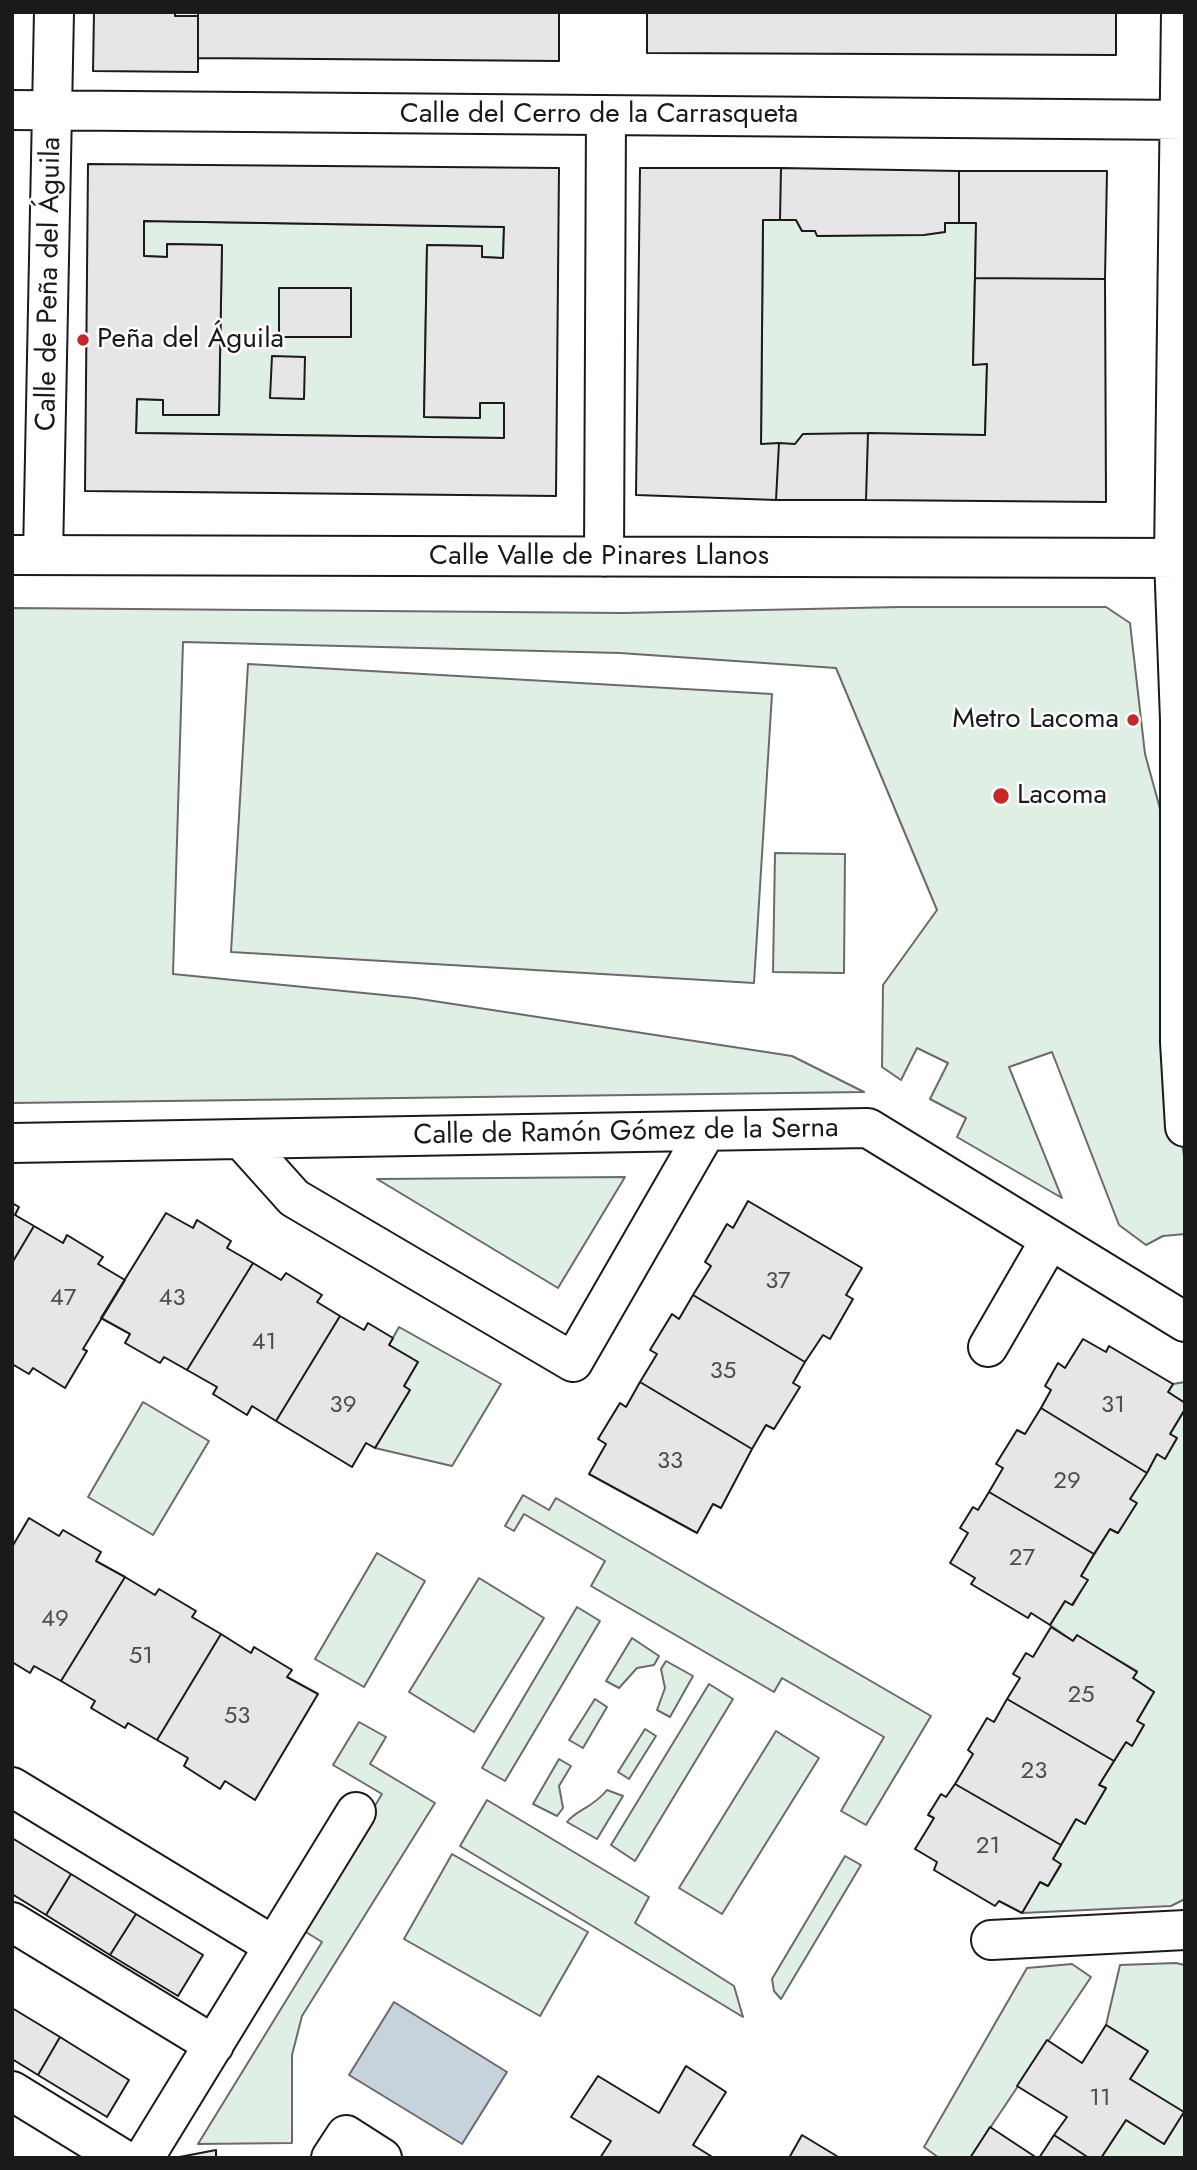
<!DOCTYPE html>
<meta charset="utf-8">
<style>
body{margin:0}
#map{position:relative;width:1197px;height:2170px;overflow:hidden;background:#fff;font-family:Jost,sans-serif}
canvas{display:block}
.frame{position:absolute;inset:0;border:14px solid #1a1a1a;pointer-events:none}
</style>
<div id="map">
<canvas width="1197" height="2170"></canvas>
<div class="frame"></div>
</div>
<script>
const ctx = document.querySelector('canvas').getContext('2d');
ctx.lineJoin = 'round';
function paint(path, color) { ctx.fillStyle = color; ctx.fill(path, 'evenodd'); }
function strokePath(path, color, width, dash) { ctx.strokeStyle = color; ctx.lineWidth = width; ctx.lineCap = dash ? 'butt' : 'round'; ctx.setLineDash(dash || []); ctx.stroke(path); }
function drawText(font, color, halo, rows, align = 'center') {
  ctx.font = font + ' Jost,sans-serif'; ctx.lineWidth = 5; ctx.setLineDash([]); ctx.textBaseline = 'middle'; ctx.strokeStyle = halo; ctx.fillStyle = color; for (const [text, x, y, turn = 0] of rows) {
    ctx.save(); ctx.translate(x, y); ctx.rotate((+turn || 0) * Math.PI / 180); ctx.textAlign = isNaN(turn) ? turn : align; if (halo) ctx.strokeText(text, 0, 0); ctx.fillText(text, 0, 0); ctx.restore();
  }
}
const green = new Path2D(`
 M 763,220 L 796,220 L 802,231 L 815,231 L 818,236 L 945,232 L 945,223 L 976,223 L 973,364 L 987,364 L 985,435 L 803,434 L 795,444 L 761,444 Z
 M 144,221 L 504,227 L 503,258 L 482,257 L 482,246 L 427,245 L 424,417 L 479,418 L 480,403 L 504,403 L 504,438 L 136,433 L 137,399 L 163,400 L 164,415 L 219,415 L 222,245 L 167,244 L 167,257 L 144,256 Z
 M 899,607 L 1106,607 L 1130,623 L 1145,754 L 1170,845 L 1179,1121 L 1185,1163 L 1185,1234 L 1163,1236 L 1146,1245 L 1119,1225 L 1052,1052 L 1009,1067 L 1062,1198 L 957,1137 L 966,1118 L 930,1099 L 948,1063 L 917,1048 L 901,1080 L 882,1067 L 883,985 L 937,910 L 836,668 L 620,653 L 183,642 L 173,974 L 414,998 L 792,1056 L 864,1092 L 12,1103 L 12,608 L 624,613 Z
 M 248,664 L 772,694 L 754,983 L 231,952 Z
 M 775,853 L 845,854 L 844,973 L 773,972 Z
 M 625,1177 L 558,1288 L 377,1179 Z
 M 399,1327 L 501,1384 L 452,1466 L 375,1448 L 409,1391 L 404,1386 L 418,1362 L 389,1345 Z
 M 1185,1382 L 1185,1403 L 1168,1392 L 1173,1384 Z
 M 143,1402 L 209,1441 L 153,1535 L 88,1497 Z
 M 1185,1409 L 1185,1899 L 1171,1906 L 1022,1913 L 1040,1882 L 1048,1886 L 1061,1865 L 1053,1859 L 1076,1819 L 1085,1824 L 1106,1788 L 1099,1785 L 1126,1742 L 1132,1745 L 1144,1725 L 1137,1721 L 1154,1692 L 1133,1678 L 1137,1671 L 1077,1636 L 1073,1641 L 1050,1625 L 1065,1601 L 1073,1605 L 1087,1580 L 1081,1576 L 1110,1529 L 1118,1533 L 1136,1503 L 1130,1499 L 1157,1454 L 1165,1458 L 1177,1438 L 1170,1434 Z
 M 523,1495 L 549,1510 L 556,1498 L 931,1716 L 866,1825 L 841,1811 L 884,1737 L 782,1678 L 774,1692 L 591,1586 L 605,1561 L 524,1514 L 514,1531 L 505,1526 Z
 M 377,1553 L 425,1581 L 364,1687 L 315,1659 Z
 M 479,1578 L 544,1618 L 474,1732 L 409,1692 Z
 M 577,1607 L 600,1621 L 505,1781 L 482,1768 Z
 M 632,1638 L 659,1656 L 654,1665 L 637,1668 L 619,1688 L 606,1681 Z
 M 666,1661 L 693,1676 L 670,1717 L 657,1710 L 665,1688 L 661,1669 Z
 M 709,1684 L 733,1699 L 635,1861 L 611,1845 Z
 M 595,1699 L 607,1707 L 583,1748 L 569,1740 Z
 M 359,1722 L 386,1737 L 370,1764 L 435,1803 L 302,2016 L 292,2055 L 292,2143 L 198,2144 L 322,1942 L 301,1929 L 382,1794 L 333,1765 Z
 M 645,1729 L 656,1736 L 629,1779 L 618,1772 Z
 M 776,1731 L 819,1758 L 722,1914 L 679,1888 Z
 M 559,1759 L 571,1766 L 559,1786 L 563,1808 L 557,1816 L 533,1804 Z
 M 607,1790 L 623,1796 L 597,1839 L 567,1822 C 577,1809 593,1808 607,1790 Z
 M 487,1800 L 649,1897 L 635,1923 L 734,1986 L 743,2017 L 460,1846 Z
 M 452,1854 L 588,1932 L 540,2016 L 404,1939 Z
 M 845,1856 L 861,1865 L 781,1999 L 774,1991 L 772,1979 Z
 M 1176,1963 L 1185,1965 L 1185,2158 L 1101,2158 L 1126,2120 L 1164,2144 L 1183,2113 L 1130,2079 L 1148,2051 L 1106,2025 L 1120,1965 Z
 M 1072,1964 L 1091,1977 L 970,2158 L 939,2158 L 924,2147 L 1027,1968 Z`);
paint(green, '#e0efe3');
strokePath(green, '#6a6a6a', 2);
const water = new Path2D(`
 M 394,2002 L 507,2072 L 462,2144 L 349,2075 Z`);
paint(water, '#c6d2dc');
strokePath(water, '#6a6a6a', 2);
const building = new Path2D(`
 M 94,12 L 175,12 L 175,16 L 198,16 L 198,72 L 93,71 Z
 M 198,12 L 559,12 L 559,61 L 198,58 Z
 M 647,12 L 1116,12 L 1116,55 L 647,53 Z
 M 88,164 L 559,168 L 556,496 L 85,491 ZM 144,221 L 504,227 L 503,258 L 482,257 L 482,246 L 427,245 L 424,417 L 480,418 L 480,403 L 504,403 L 504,438 L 136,433 L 137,399 L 163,400 L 163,415 L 219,415 L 222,245 L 167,244 L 167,257 L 144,256 Z
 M 640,168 L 781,168 L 780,220 L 763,220 L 761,444 L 779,443 L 776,500 L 636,495 Z
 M 781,168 L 959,171 L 959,223 L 945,223 L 945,232 L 924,235 L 817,236 L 815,231 L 802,231 L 796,220 L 780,220 Z
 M 959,171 L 1107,171 L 1105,279 L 975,278 L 976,223 L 959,223 Z
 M 975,278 L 1105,279 L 1106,502 L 866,500 L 868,433 L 985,435 L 987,364 L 973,365 Z
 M 279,288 L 351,288 L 351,337 L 279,337 Z
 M 272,356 L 305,357 L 304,399 L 270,398 Z
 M 868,433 L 866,500 L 776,500 L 779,443 L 795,444 L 803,434 Z
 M 748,1201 L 862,1268 L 846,1295 L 853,1299 L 830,1339 L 823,1335 L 805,1362 L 693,1295 L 711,1266 L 705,1262 L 727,1224 L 733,1228 Z
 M 12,1203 L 19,1207 L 15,1215 L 34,1226 L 12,1263 Z
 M 166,1213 L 193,1228 L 197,1220 L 231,1241 L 227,1248 L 253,1263 L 187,1370 L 164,1357 L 160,1363 L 125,1343 L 130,1334 L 101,1318 Z
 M 34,1226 L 63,1243 L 67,1235 L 103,1257 L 98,1264 L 125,1280 L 83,1349 L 87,1351 L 65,1388 L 33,1368 L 29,1374 L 12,1364 L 12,1263 Z
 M 253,1263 L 281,1280 L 286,1273 L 322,1295 L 317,1302 L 340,1316 L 276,1421 L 252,1406 L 247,1415 L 213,1394 L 217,1387 L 187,1370 Z
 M 693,1295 L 805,1362 L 793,1383 L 800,1387 L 774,1429 L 766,1425 L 752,1449 L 640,1382 L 657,1354 L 650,1350 L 672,1314 L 679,1319 Z
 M 340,1316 L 364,1330 L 368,1323 L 393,1338 L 389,1345 L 418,1362 L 404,1386 L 410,1390 L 375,1448 L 366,1443 L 352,1467 L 276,1421 Z
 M 1083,1339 L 1106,1352 L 1109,1346 L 1173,1384 L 1168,1392 L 1185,1403 L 1185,1409 L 1170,1434 L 1177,1438 L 1165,1459 L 1157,1454 L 1147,1473 L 1041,1408 L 1051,1390 L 1045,1386 L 1058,1363 L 1065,1368 Z
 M 640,1382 L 752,1449 L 721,1508 L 713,1504 L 697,1533 L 589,1474 L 606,1444 L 598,1439 L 620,1403 L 626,1407 Z
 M 1041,1408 L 1147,1473 L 1130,1499 L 1137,1503 L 1118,1533 L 1110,1529 L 1094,1554 L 989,1492 L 1003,1468 L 996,1464 L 1017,1430 L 1025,1434 Z
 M 989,1492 L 1094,1554 L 1081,1576 L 1088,1580 L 1072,1605 L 1065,1601 L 1050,1625 L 1031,1613 L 1028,1618 L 971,1584 L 975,1578 L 950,1563 L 968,1533 L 960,1528 L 973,1507 L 978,1510 Z
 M 29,1518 L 59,1536 L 63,1530 L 101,1552 L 96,1561 L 125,1577 L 61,1681 L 34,1666 L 30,1673 L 12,1662 L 12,1547 Z
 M 125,1577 L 155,1595 L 159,1589 L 196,1611 L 192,1617 L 221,1634 L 157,1740 L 128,1723 L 125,1728 L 91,1708 L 95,1701 L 61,1681 Z
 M 1051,1627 L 1073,1641 L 1077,1635 L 1137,1672 L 1133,1678 L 1154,1692 L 1137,1721 L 1144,1725 L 1132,1746 L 1126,1742 L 1114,1761 L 1007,1699 L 1020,1678 L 1013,1674 L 1026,1653 L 1033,1657 Z
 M 221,1634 L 251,1653 L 254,1647 L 292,1670 L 287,1677 L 318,1694 L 255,1800 L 225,1781 L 220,1789 L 184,1766 L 188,1758 L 157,1740 Z
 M 1007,1699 L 1114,1761 L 1099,1785 L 1106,1788 L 1085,1824 L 1076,1819 L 1061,1845 L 955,1784 L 973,1754 L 968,1750 L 987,1718 L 994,1722 Z
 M 955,1784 L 1061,1845 L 1053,1859 L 1061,1864 L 1048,1886 L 1040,1882 L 1022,1913 L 999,1901 L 995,1906 L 934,1870 L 937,1862 L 915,1849 L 934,1818 L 928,1815 L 941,1794 L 946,1797 Z
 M 12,1838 L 71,1874 L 46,1915 L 12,1894 Z
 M 71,1874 L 136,1914 L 110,1955 L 46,1915 Z
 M 136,1914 L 203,1955 L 178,1996 L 110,1955 Z
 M 12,2008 L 60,2037 L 38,2075 L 12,2059 Z
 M 1106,2025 L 1148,2051 L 1130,2079 L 1184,2112 L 1164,2144 L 1126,2120 L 1101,2158 L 1089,2158 L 1054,2135 L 1067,2117 L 1017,2086 L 1047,2040 L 1082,2063 Z
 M 60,2037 L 129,2080 L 107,2117 L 38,2075 Z
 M 686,2066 L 726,2092 L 693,2145 L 714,2158 L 600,2158 L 611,2141 L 571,2117 L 598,2076 L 659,2113 Z
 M 990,2127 L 1037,2158 L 970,2158 Z
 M 802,2135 L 840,2158 L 789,2158 Z
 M 1054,2135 L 1089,2158 L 1039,2158 Z
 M 216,2150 L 216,2158 L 174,2158 Z`);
paint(building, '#e6e6e6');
strokePath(building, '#1a1a1a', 2);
const minor = new Path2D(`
 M 1181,12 L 1174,558 L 1180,720 L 1180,1042 L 1185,1127
 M 12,110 L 1185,120
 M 12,555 L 1185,558
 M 43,555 L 54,12
 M 604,557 L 606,115
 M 242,1140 L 294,1198 L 573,1362 L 706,1131
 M 12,1143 L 868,1128 L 1185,1322
 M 988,1347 L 1050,1240
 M 12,1787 L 274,1946
 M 12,1922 L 214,2045
 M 991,1940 L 1185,1930
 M 12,2091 L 121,2158
 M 144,2158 L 356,1812
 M 331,2158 L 346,2135 L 382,2158`);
strokePath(minor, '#1a1a1a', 42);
strokePath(minor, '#fff', 38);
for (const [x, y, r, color] of [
 [83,340,7,"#c62828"],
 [1133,720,7,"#c62828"],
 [1001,796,9,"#c62828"]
]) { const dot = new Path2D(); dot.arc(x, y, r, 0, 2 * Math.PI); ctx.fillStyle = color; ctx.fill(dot); strokePath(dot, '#fff', 2.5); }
drawText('24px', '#4d4d4d', null, [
 ["37",778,1282],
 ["47",63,1299],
 ["43",172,1299],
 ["41",264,1343],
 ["35",723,1372],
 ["39",343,1406],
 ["31",1113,1406],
 ["33",670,1462],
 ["29",1067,1482],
 ["27",1022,1559],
 ["49",55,1620],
 ["51",141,1657],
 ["25",1081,1696],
 ["53",237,1717],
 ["23",1034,1772],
 ["21",988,1847],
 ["11",1100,2099]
]);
drawText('28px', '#1a1a1a', '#fff', [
 ["Calle del Cerro de la Carrasqueta",599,115],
 ["Calle de Peña del Águila",50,284,-89],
 ["Calle Valle de Pinares Llanos",599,557],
 ["Calle de Ramón Gómez de la Serna",626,1133,-1]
]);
drawText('28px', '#1a1a1a', '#fff', [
 ["Peña del Águila",97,340],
 ["Metro Lacoma",1119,720,"right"],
 ["Lacoma",1017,796]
], 'left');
</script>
